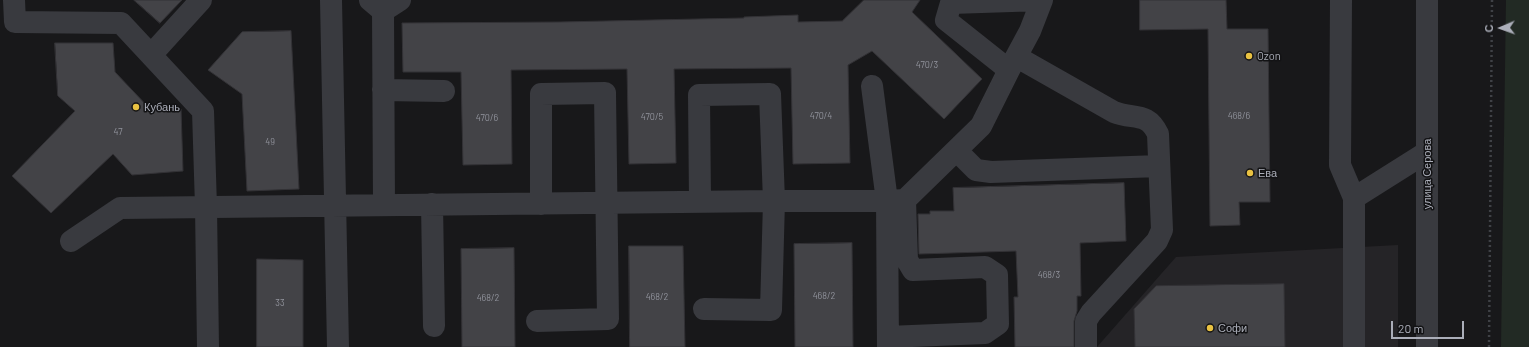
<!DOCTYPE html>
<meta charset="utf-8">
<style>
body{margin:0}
#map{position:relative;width:1529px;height:347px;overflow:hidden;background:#18181a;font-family:Barlow,sans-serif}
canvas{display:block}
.north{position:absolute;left:1481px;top:8px;width:40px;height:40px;-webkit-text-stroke:3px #131315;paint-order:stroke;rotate:268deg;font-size:11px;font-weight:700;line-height:16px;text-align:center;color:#abaeb9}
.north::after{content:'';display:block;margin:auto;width:14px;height:18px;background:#abaeb9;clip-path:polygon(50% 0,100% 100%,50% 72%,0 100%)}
.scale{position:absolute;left:1391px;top:321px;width:73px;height:18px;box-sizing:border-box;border:2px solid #abaeb9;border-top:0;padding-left:5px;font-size:12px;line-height:14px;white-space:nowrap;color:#abaeb9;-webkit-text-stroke:3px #131315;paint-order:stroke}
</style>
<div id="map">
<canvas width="1529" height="347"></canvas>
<div class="north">С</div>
<div class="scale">20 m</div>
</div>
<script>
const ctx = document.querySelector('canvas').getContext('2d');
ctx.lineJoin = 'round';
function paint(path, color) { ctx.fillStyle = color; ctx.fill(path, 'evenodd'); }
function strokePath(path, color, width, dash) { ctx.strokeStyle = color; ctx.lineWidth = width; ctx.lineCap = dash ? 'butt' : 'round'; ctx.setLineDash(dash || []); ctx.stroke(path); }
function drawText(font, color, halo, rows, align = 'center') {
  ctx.font = font + ' Barlow,sans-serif'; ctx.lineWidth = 3; ctx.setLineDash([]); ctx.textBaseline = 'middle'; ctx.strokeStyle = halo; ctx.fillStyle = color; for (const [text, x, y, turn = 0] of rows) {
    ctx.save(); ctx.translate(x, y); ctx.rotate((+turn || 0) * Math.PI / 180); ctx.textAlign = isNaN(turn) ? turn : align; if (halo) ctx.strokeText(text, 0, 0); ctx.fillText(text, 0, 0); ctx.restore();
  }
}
paint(new Path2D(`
 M 1398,245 L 1398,347 L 1097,347 L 1176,257 Z`), '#252427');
paint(new Path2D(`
 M 1506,0 L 1529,0 L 1529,347 L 1501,347 Z`), '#222a24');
const building = new Path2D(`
 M 134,0 L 182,0 L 160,23 Z
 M 864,0 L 920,0 L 912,12 L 982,79 L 944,119 L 872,51 L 848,65 L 850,163 L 793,164 L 791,68 L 674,69 L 676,163 L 629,164 L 627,69 L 511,70 L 512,164 L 463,165 L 461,72 L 403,72 L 402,23 L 560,22 L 744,18 L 744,17 L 798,15 L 798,22 L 842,21 Z
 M 1140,0 L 1226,0 L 1227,29 L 1268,29 L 1270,202 L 1239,202 L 1240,225 L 1210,226 L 1208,29 L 1140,30 Z
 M 291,31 L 299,189 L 247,191 L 242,94 L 208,70 L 242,32 Z
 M 55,43 L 113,43 L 115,72 L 150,109 L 181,109 L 183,171 L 132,175 L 113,154 L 51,213 L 12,176 L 75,111 L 58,96 Z
 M 1124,183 L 1126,241 L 1080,243 L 1081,296 L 1077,296 L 1077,311 L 1074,321 L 1074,347 L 1015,347 L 1014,297 L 1018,297 L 1016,251 L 919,254 L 918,214 L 930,214 L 930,211 L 954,211 L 953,188 Z
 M 852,243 L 853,347 L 795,347 L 794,244 Z
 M 629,246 L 683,246 L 685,347 L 630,347 Z
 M 514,248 L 515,347 L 462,347 L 461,249 Z
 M 257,259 L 303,260 L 303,347 L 257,347 Z
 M 1284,284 L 1285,347 L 1135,347 L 1134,309 L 1156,286 Z`);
paint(building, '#434347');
strokePath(building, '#333236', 1);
strokePath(new Path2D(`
 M 1489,347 L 1492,0`), '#3f4146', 2.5, [2, 3]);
strokePath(new Path2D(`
 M 14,0 L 15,22 L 121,23 L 203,111 L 206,207 L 208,347
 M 331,0 L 338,347
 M 370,0 L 383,11 L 384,204
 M 1341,0 L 1340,165 L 1354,198
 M 383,11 L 400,0
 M 151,55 L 201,0
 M 1017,57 L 1114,112 C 1134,120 1147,111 1158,134 L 1162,230 L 1157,241 L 1091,313 L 1086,321 L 1086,347
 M 872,86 L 887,201 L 905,200 L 981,126 L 1009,70 L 1030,31 L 1042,0 L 951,3 L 946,20 L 1009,70
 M 383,90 L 444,91
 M 957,151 L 976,170 L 991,172 L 1159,166
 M 700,202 L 699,95 L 770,94 L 774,201 L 771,310 L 704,309
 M 432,204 L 434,326
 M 71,241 L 120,208 L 774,201 L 887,201 L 888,347
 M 537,321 L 608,319 L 605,93 L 541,94 L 541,204
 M 888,337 L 985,333 L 998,324 L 997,275 L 985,267 L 913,270 L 907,260 L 905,200
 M 1354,347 L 1354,198 L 1427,152
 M 1427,347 L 1427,0`), '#393a3f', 22);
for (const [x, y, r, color] of [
 [1249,56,4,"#e9c242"],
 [136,107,4,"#e9c242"],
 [1250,173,4,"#e9c242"],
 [1210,328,4,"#e9c242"]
]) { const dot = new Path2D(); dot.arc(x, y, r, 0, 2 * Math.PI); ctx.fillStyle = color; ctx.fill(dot); strokePath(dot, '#131315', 1.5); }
drawText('9px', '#91939c', null, [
 ["470/3",927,65],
 ["470/4",821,116],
 ["468/6",1239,116],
 ["470/5",652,117],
 ["470/6",487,118],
 ["47",118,132],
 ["49",270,142],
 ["468/3",1049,275],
 ["468/2",824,296],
 ["468/2",657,297],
 ["468/2",488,298],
 ["33",280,303]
]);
drawText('11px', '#abaeb9', '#131315', [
 ["Ozon",1257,56],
 ["Кубань",144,107],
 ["Ева",1258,173],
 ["Софи",1218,328]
], 'left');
drawText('11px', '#abaeb9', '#131315', [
 ["улица Серова",1427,174,-90]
]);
</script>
